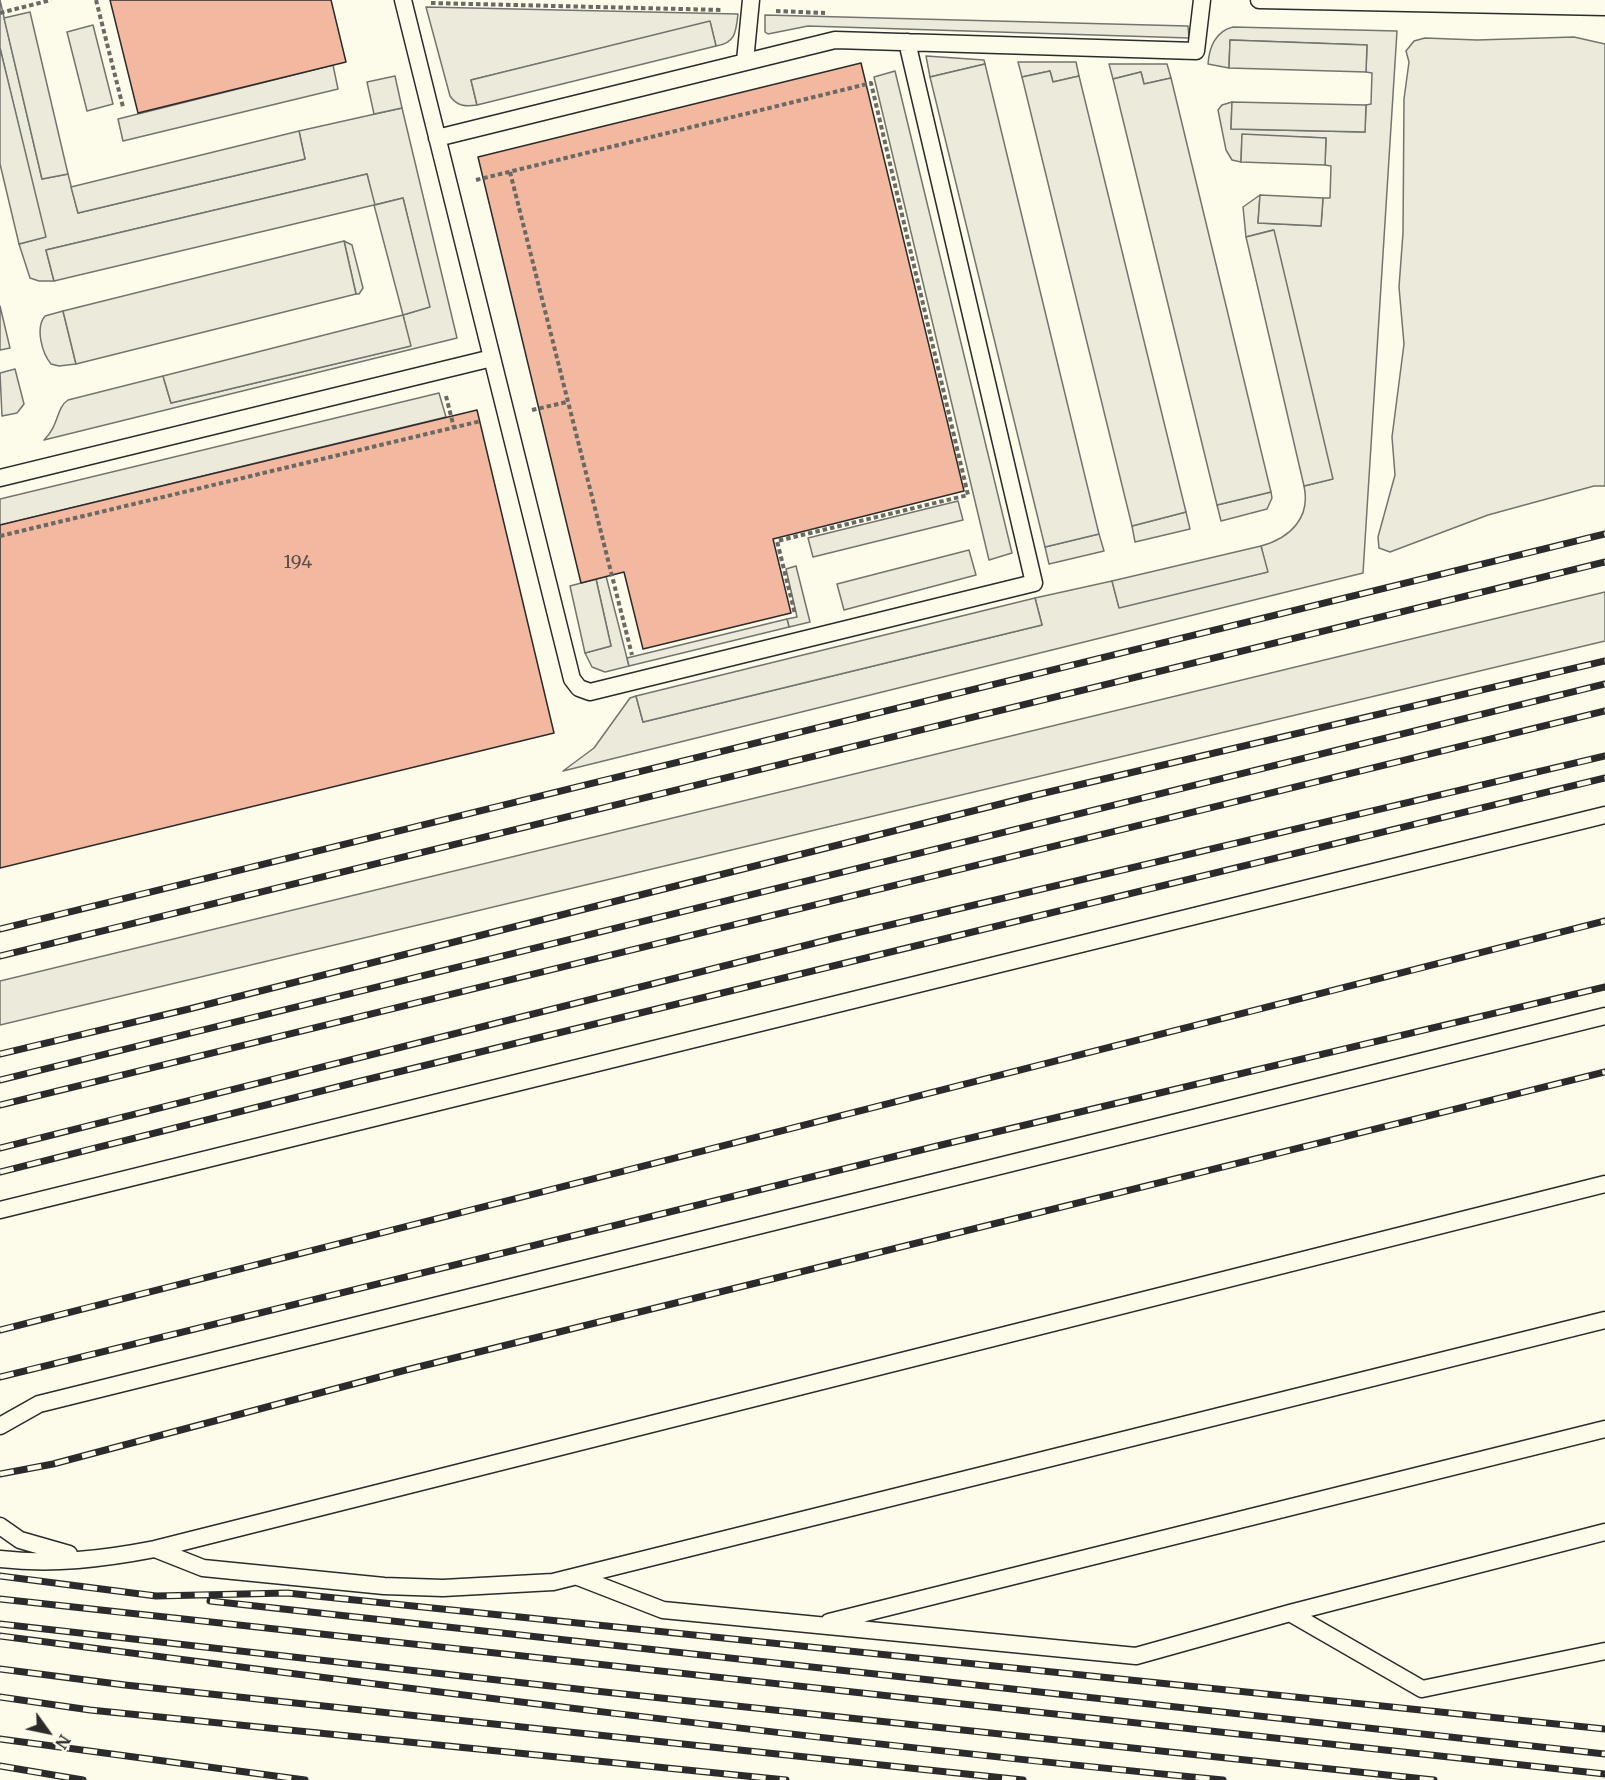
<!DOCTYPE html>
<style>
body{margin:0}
#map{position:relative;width:1605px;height:1780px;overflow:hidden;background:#fdfbea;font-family:Merriweather,serif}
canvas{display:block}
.north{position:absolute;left:18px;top:1702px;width:60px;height:60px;-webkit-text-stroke:4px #fdfbea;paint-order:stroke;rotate:123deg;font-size:16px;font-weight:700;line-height:24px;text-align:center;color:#2b2b2b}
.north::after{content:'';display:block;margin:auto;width:21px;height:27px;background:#2b2b2b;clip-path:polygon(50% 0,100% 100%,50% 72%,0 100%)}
</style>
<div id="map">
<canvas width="1605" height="1780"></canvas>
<div class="north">N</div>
</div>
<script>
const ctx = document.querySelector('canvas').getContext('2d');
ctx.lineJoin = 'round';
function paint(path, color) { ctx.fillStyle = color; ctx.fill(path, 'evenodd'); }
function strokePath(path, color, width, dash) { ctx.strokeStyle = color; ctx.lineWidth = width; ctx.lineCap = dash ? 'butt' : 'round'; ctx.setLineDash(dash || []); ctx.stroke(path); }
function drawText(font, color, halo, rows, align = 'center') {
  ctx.font = font + ' Merriweather,serif'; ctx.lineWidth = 4.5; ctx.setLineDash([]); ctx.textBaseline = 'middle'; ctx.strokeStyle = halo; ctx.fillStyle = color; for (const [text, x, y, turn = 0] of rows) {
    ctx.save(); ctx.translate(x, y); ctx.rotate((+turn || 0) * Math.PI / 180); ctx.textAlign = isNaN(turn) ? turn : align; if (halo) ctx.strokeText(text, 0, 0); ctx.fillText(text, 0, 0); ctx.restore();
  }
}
const green = new Path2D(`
 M 0,0 L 42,179 L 68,174 L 78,213 L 305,159 L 299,131 L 402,108 L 457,338 L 44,440 C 59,426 56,408 68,400 L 163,376 L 171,403 L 410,346 L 403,315 L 429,307 L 403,198 L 374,205 L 367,174 L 46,250 L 54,281 L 39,281 L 30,278 L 19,244 L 45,237 L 0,48 Z
 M 426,7 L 738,14 C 736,31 736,43 716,46 L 710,22 L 471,80 L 477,105 C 465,107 457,106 450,96 Z
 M 765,15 L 1188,26 L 1189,38 L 808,26 L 768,34 L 765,32 Z
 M 1233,27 L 1397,31 L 1363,573 L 563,771 L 594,748 L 630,698 L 636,696 L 643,722 L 1042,625 L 1035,598 L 1112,581 L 1119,607 L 1267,572 L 1261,546 C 1290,538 1311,518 1304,486 L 1332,479 L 1273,230 L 1246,237 L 1243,207 L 1260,195 L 1258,223 L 1321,226 L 1323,198 L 1330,198 L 1331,166 L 1325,165 L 1326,138 L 1242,135 L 1241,162 L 1232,160 L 1226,150 L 1218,110 L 1222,105 L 1232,102 L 1231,129 L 1365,132 L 1366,105 L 1371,104 L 1372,73 L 1366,72 L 1367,45 L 1230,40 L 1229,68 L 1208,64 C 1209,47 1216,31 1233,27 Z
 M 1574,37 L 1605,44 L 1605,486 L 1594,486 L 1488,515 L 1390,552 L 1379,548 L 1378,537 L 1395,475 L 1392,437 L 1404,344 L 1399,287 L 1403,233 L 1404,99 L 1409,62 L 1406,51 L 1414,41 L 1425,38 L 1477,40 Z
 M 926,56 L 984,60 L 985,64 L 930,77 Z
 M 1018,62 L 1076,62 L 1079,76 L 1053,82 L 1050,71 L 1022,77 Z
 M 1109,64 L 1167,64 L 1171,78 L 1144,84 L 1141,72 L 1113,79 Z
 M 344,241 L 352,245 L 363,288 L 359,294 L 356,294 Z
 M 63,311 L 76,364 L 59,366 L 51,364 C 42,353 35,328 45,316 Z
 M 15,369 L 24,404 L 17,413 L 2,416 L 0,373 Z
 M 1271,492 L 1272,498 L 1267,509 L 1221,521 L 1217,505 Z
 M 1186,512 L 1190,529 L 1135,542 L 1132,526 Z
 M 1099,534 L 1104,551 L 1049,564 L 1045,547 Z
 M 796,566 L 810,622 L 789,627 L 787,619 L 797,617 L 786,569 Z
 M 606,576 L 629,666 L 605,672 L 592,667 L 585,653 L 611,646 L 596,579 Z
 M 1605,592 L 1605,641 L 0,1025 L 0,981 Z`);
paint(green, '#ecebdb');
strokePath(green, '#74746e', 1.5);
const parking = new Path2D(`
 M 30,12 L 68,174 L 42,179 L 4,18 Z
 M 710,21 L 716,46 L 477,105 L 471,80 Z
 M 93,25 L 113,104 L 87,111 L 67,32 Z
 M 1230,40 L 1367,45 L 1366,72 L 1229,68 Z
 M 0,48 L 46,237 L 19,244 L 0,164 Z
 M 985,64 L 1099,534 L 1045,547 L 930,77 Z
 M 333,65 L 338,89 L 123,141 L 118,119 Z
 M 895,71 L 1012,553 L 989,560 L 874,77 Z
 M 1050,71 L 1053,82 L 1079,76 L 1186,512 L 1132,526 L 1022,77 Z
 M 1141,72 L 1144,84 L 1171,78 L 1271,492 L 1217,505 L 1113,79 Z
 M 395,76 L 402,108 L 374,114 L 367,82 Z
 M 1232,102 L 1366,105 L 1365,132 L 1231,129 Z
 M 299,131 L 305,159 L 78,213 L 71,187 Z
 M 1242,134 L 1326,138 L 1325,165 L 1241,162 Z
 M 367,174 L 375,205 L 403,198 L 430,307 L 403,315 L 411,346 L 171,403 L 163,376 L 403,315 L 374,205 L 54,281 L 46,250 Z
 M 1260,195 L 1323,198 L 1321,226 L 1258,223 Z
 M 1274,230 L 1333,479 L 1304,486 L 1246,237 Z
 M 344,241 L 356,294 L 76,364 L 63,311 Z
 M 0,306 L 10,348 L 0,350 Z
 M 439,393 L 446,417 L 0,525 L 0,499 Z
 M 958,501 L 963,520 L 813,557 L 808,538 Z
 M 1261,546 L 1268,572 L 1119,608 L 1112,581 Z
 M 969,550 L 976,575 L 844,610 L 837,584 Z
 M 596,579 L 611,646 L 585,653 L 570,586 Z
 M 1035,598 L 1042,625 L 643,722 L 636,696 Z
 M 787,619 L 789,627 L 629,666 L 627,658 Z`);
paint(parking, '#eceadb');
strokePath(parking, '#74746e', 1.5);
const building = new Path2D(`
 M 110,0 L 331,0 L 346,62 L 138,113 Z
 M 861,63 L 964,491 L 773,539 L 791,613 L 643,649 L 624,572 L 581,583 L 478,157 Z
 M 477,410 L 554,733 L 0,868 L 0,525 Z`);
paint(building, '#f2b8a0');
strokePath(building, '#2b2b2b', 1.5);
const service = new Path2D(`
 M 403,0 L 572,679 L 579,688 L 590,692 L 1034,583 L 907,42
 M 1259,0 L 1605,7
 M 745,61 L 751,0
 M 437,138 L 835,40 L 1196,51 L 1202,0
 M 0,478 L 492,358
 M 0,1210 L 1605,815
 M 0,1426 L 39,1404 L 1605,1016
 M 0,1526 L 20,1540 L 69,1554
 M 155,1549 L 203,1568 L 384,1586 L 443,1588 L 553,1582 L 1605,1320
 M 0,1559 C 53,1565 103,1559 155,1549 L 1605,1184
 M 578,1577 L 663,1610 L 1136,1656 L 1290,1613 L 1605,1532
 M 1290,1613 L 1422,1689 L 1605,1651
 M 829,1622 L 1605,1429`);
strokePath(service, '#2b2b2b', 19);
strokePath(new Path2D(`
 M 96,0 L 123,107
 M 431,3 L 723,10
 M 776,11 L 825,13
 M 0,13 L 51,0
 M 510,172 L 632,655
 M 476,180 L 871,83 L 968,495 L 777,541 L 795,614
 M 446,396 L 454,428
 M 532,410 L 567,402
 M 0,536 L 481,421`), '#6a6964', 4, [4.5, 3]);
strokePath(service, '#fdfbea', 16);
const rail = new Path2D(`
 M 0,929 L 1605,534
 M 0,956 L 1605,562
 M 0,1054 L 189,1009 L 1036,795 L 1605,661
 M 0,1080 L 1605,684
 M 0,1105 L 1605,711
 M 0,1148 L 839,937 L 1605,756
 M 0,1172 L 361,1081 L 1605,778
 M 0,1330 L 1605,921
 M 0,1377 L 937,1146 L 1605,987
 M 0,1474 L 53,1464 L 402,1371 L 1605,1072
 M 0,1576 L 156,1596 L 287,1593 L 1605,1729
 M 0,1599 L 1605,1774
 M 210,1601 L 1605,1754
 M 0,1624 L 595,1691 L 1434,1780
 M 0,1636 C 407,1689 814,1740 1223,1780
 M 0,1669 L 125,1685 L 1023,1780
 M 0,1697 L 90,1710 L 786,1780
 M 0,1739 L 305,1780
 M 0,1766 L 83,1780`);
strokePath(rail, '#2b2b2b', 7);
strokePath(rail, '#fdfbea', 4.5, [14]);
drawText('18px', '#5d4e48', null, [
 ["194",298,563]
]);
</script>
